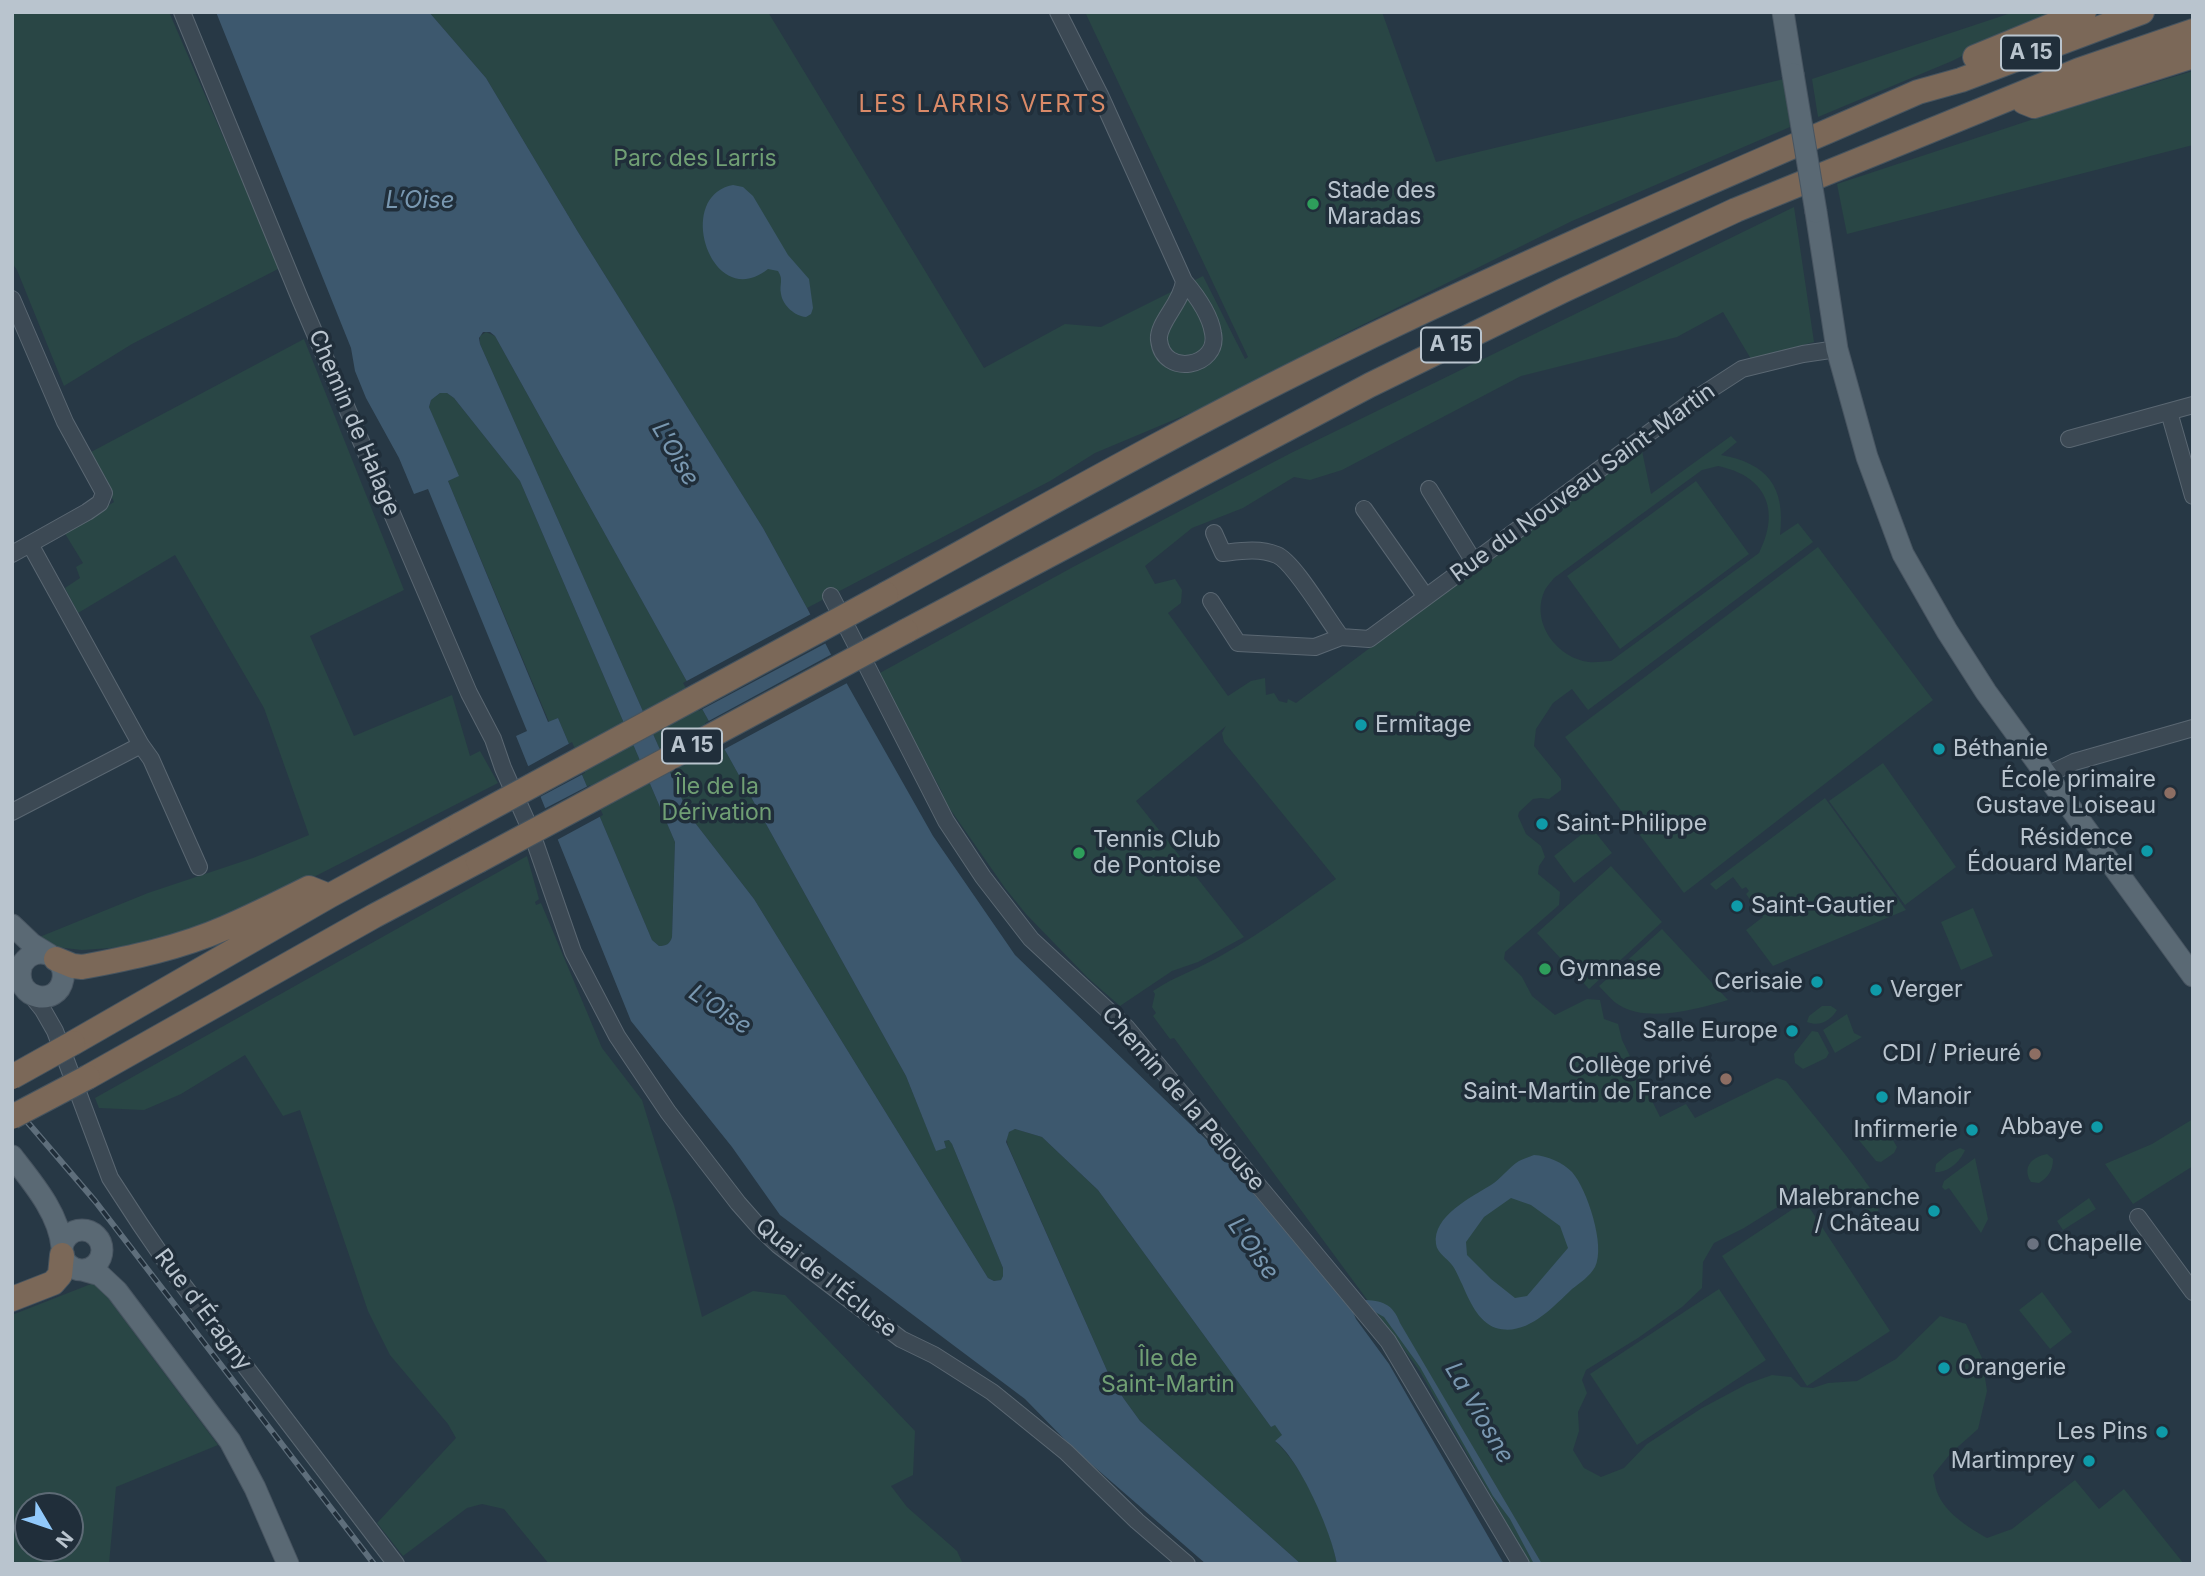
<!DOCTYPE html>
<meta charset="utf-8">
<style>
body{margin:0}
#map{position:relative;width:2205px;height:1576px;overflow:hidden;background:#273845;font-family:Inter,sans-serif}
canvas{display:block}
.frame{position:absolute;inset:0;border:14px solid #b9c4ce;pointer-events:none}
.north{position:absolute;left:14px;top:1492px;width:70px;height:70px;box-sizing:border-box;background:#202e3a;border:2px solid #5d6a75;border-radius:50%;rotate:129deg;font-size:19px;font-weight:700;line-height:28px;text-align:center;color:#b9c4ce}
.north::after{content:'';display:block;margin:auto;width:24px;height:32px;background:#91c9fb;clip-path:polygon(50% 0,100% 100%,50% 72%,0 100%)}
</style>
<div id="map">
<canvas width="2205" height="1576"></canvas>
<div class="frame"></div>
<div class="north">N</div>
</div>
<script>
const ctx = document.querySelector('canvas').getContext('2d');
ctx.lineJoin = 'round';
function paint(path, color) { ctx.fillStyle = color; ctx.fill(path, 'evenodd'); }
function strokePath(path, color, width, dash) { ctx.strokeStyle = color; ctx.lineWidth = width; ctx.lineCap = dash ? 'butt' : 'round'; ctx.setLineDash(dash || []); ctx.stroke(path); }
function drawText(font, color, halo, rows, align = 'center') {
  ctx.font = font + ' Inter,sans-serif'; ctx.lineWidth = 7; ctx.setLineDash([]); ctx.textBaseline = 'middle'; ctx.strokeStyle = halo; ctx.fillStyle = color; for (const [text, x, y, turn = 0] of rows) {
    ctx.save(); ctx.translate(x, y); ctx.rotate((+turn || 0) * Math.PI / 180); ctx.textAlign = isNaN(turn) ? turn : align; if (halo) ctx.strokeText(text, 0, 0); ctx.fillText(text, 0, 0); ctx.restore();
  }
}
paint(new Path2D(`
 M 12,12 L 169,12 L 280,268 L 132,344 L 64,386 L 17,270 L 12,263 Z
 M 429,12 L 768,12 L 984,368 L 1065,324 L 1101,327 L 1203,276 L 1245,359 L 1248,357 L 1085,12 L 1382,12 L 1436,162 L 1784,79 L 1790,127 L 1572,221 L 1338,337 L 1257,385 L 1095,453 L 1050,481 L 807,608 L 763,528 L 578,232 L 486,78 Z
 M 2014,12 L 2050,12 L 1952,61 L 1818,117 L 1812,79 Z
 M 2193,71 L 2193,145 L 1847,234 L 1837,184 L 2043,116 Z
 M 1794,207 L 1814,342 L 1751,359 L 1723,312 L 1677,337 L 1521,376 L 1342,470 L 1310,480 L 1294,477 L 1243,508 L 1192,528 L 1145,566 L 1155,584 L 1175,579 L 1182,590 L 1181,603 L 1168,613 L 1228,696 L 1251,681 L 1265,678 L 1266,695 L 1274,693 L 1279,701 L 1287,703 L 1288,699 L 1296,703 L 1641,446 L 1651,494 L 1731,436 L 1737,442 L 1721,455 C 1767,463 1786,487 1780,535 L 1798,523 L 1813,542 L 1588,710 L 1572,689 L 1553,703 L 1536,729 L 1534,746 L 1561,779 L 1561,790 L 1549,799 L 1541,798 L 1533,799 L 1519,812 L 1518,816 L 1526,834 L 1541,846 L 1545,857 L 1539,866 L 1538,874 L 1560,892 L 1559,905 L 1505,952 L 1504,959 L 1522,977 L 1532,996 L 1555,1015 L 1587,999 L 1600,1000 L 1604,1019 L 1618,1024 L 1622,1040 L 1660,1117 L 1686,1104 L 1695,1118 L 1777,1078 L 1786,1081 C 1818,1121 1852,1160 1880,1203 L 1878,1211 L 1870,1212 C 1856,1201 1836,1202 1818,1201 L 1810,1194 L 1800,1193 L 1744,1228 L 1714,1243 L 1703,1262 L 1702,1288 L 1682,1307 L 1638,1338 L 1586,1370 L 1582,1380 L 1587,1393 L 1578,1412 L 1579,1431 L 1573,1450 L 1584,1468 L 1601,1477 L 1624,1468 L 1647,1444 L 1702,1408 L 1747,1384 L 1772,1375 L 1791,1377 L 1801,1387 L 1813,1388 L 1828,1383 L 1857,1381 L 1896,1359 L 1940,1316 L 1966,1324 L 1982,1358 L 1987,1391 L 1978,1429 L 1951,1453 L 1933,1475 C 1935,1481 1935,1487 1937,1492 C 1945,1513 1968,1527 1987,1538 L 2012,1529 L 2075,1480 L 2099,1509 L 2124,1489 L 2184,1564 L 1530,1564 L 1419,1370 L 1174,1038 L 1170,1039 L 1153,1016 L 1156,1013 L 1152,1007 L 1155,994 L 1153,991 C 1175,976 1201,968 1224,954 C 1263,932 1299,905 1336,879 L 1224,742 L 1222,733 L 1226,726 L 1136,801 L 1244,937 L 1198,962 L 1172,971 L 1120,1006 L 1088,978 L 1026,914 L 1005,888 L 943,799 L 942,792 L 878,674 L 1073,567 L 1291,453 ZM 1718,466 C 1766,476 1781,510 1759,553 L 1611,661 C 1604,661 1596,663 1589,662 C 1557,658 1531,623 1544,592 C 1546,587 1551,582 1554,578 L 1702,470 Z
 M 486,332 L 495,336 L 906,1076 L 936,1150 L 946,1148 L 944,1141 L 950,1140 L 952,1144 L 1003,1268 L 1003,1276 L 1001,1280 L 994,1281 L 988,1278 L 754,899 L 689,815 L 480,344 L 480,336 Z
 M 304,339 L 404,590 L 310,636 L 354,736 L 452,695 L 470,756 L 480,751 L 498,783 L 302,883 L 172,938 L 111,948 L 82,950 L 56,947 L 37,938 L 148,893 L 253,858 L 309,835 L 264,708 L 175,555 L 78,613 L 65,588 L 80,578 L 76,567 L 83,563 L 64,532 L 114,502 L 91,452 Z
 M 440,393 L 447,393 L 454,398 L 520,481 L 675,842 L 672,937 C 670,944 667,946 659,946 L 652,940 L 558,718 L 549,722 L 448,481 L 458,476 L 429,407 L 431,400 Z
 M 1696,481 L 1749,554 L 1620,649 L 1567,576 Z
 M 1818,547 L 1933,700 L 1684,893 L 1565,737 Z
 M 1883,763 L 1956,867 L 1905,905 L 1829,801 Z
 M 1825,798 L 1906,910 L 1773,966 L 1746,930 L 1763,917 L 1746,894 L 1749,891 L 1746,887 L 1742,889 L 1733,877 L 1716,890 L 1710,884 Z
 M 1591,827 L 1612,853 L 1574,883 L 1554,856 Z
 M 527,856 L 539,899 L 535,902 L 536,905 L 541,903 L 602,1048 L 642,1100 L 674,1205 L 702,1317 L 753,1291 L 785,1295 L 915,1431 L 913,1475 L 891,1486 L 907,1507 L 957,1551 L 963,1564 L 549,1564 L 504,1509 L 482,1504 L 467,1508 L 403,1556 L 377,1523 L 456,1438 L 448,1424 L 390,1355 L 368,1311 L 300,1110 L 283,1116 L 245,1055 L 181,1094 L 144,1110 L 99,1108 L 95,1098 Z
 M 1611,866 L 1662,922 L 1589,989 L 1537,933 Z
 M 1973,908 L 1993,956 L 1961,970 L 1941,922 Z
 M 1662,929 L 1728,1000 C 1698,1009 1647,1023 1619,1005 C 1612,1001 1605,992 1599,986 Z
 M 1822,1006 L 1831,1006 L 1837,1010 C 1830,1021 1820,1027 1807,1022 L 1809,1016 Z
 M 1847,1014 L 1854,1033 L 1862,1037 L 1835,1053 L 1823,1030 Z
 M 1812,1031 L 1818,1032 L 1829,1053 L 1826,1058 L 1803,1069 L 1795,1063 L 1794,1054 Z
 M 2193,1119 L 2193,1166 L 2133,1204 L 2105,1164 L 2152,1144 Z
 M 1877,1127 L 1890,1135 L 1897,1147 L 1894,1153 L 1881,1162 L 1876,1161 L 1858,1139 C 1862,1129 1867,1128 1877,1127 Z
 M 1015,1129 L 1042,1137 L 1098,1190 L 1271,1427 L 1275,1424 L 1283,1436 L 1275,1441 C 1303,1466 1331,1527 1337,1564 L 1301,1564 L 1140,1421 L 1124,1399 L 1109,1375 L 1009,1148 C 1006,1140 1005,1132 1015,1129 Z
 M 1960,1148 L 1965,1150 C 1960,1162 1948,1173 1935,1172 L 1936,1164 L 1949,1153 Z
 M 2047,1154 L 2053,1159 C 2053,1171 2048,1177 2039,1183 L 2031,1182 C 2022,1168 2031,1157 2047,1154 Z
 M 1975,1158 L 1988,1219 L 1981,1233 L 1949,1188 L 1945,1190 L 1942,1187 L 1944,1181 Z
 M 2089,1198 L 2096,1209 L 2063,1230 L 2057,1221 Z
 M 1805,1201 L 1890,1331 L 1807,1386 L 1722,1256 Z
 M 96,1282 L 218,1445 L 116,1487 L 109,1564 L 12,1564 L 12,1315 ZM 28,1506 L 70,1506 L 70,1548 L 28,1548 Z
 M 1719,1289 L 1766,1360 L 1637,1445 L 1590,1374 Z
 M 2042,1292 L 2072,1332 L 2050,1349 L 2019,1310 Z`), '#294645');
paint(new Path2D(`
 M 216,12 L 429,12 L 486,78 L 578,232 L 763,528 L 807,608 L 838,668 L 933,836 L 1015,955 L 1216,1149 L 1353,1312 L 1356,1319 L 1389,1364 L 1504,1564 L 1337,1564 C 1332,1533 1299,1458 1275,1441 L 1282,1435 L 1275,1425 L 1271,1427 L 1098,1190 L 1042,1137 L 1015,1129 L 1009,1132 L 1006,1142 L 1109,1375 L 1124,1399 L 1140,1421 L 1301,1564 L 1206,1564 L 1075,1450 L 1025,1399 L 780,1215 L 732,1147 L 631,1021 L 516,736 L 527,731 L 428,489 L 414,494 L 399,458 L 366,398 L 355,371 L 351,348 ZM 483,332 L 490,332 L 495,336 L 906,1076 L 936,1151 L 946,1148 L 944,1141 L 949,1140 L 952,1144 L 1003,1268 L 1003,1276 L 1001,1280 L 994,1281 L 988,1278 L 754,899 L 689,815 L 480,344 L 479,338 ZM 440,393 L 447,393 L 454,398 L 520,481 L 675,842 L 672,937 C 670,944 666,946 659,946 L 652,940 L 558,718 L 548,722 L 448,481 L 459,476 L 429,407 L 431,400 Z
 M 733,185 L 743,187 L 753,196 L 788,255 L 809,279 L 813,308 L 811,314 L 806,317 C 795,316 783,306 781,294 C 779,284 784,280 778,271 L 768,269 C 712,314 673,196 733,185 Z
 M 1534,1155 C 1548,1156 1562,1162 1572,1172 C 1587,1189 1606,1246 1595,1267 C 1590,1276 1580,1283 1572,1289 C 1552,1308 1526,1337 1496,1328 C 1478,1322 1469,1300 1462,1284 C 1459,1278 1456,1270 1452,1265 C 1447,1258 1437,1253 1436,1244 C 1432,1216 1472,1197 1491,1185 C 1501,1179 1509,1167 1519,1161 C 1523,1159 1529,1157 1534,1155 ZM 1511,1198 L 1531,1205 L 1560,1226 L 1568,1248 L 1527,1296 L 1515,1298 L 1491,1279 L 1467,1255 L 1466,1242 L 1484,1217 Z
 M 1362,1300 C 1382,1300 1393,1304 1400,1323 L 1542,1564 L 1534,1564 L 1510,1519 L 1493,1496 L 1420,1367 L 1384,1317 L 1375,1312 L 1368,1313 Z`), '#3d586e');
paint(new Path2D(`
 M 813,613 L 828,642 L 699,711 L 683,683 Z
 M 834,653 L 849,682 L 721,751 L 705,723 Z
 M 572,742 L 585,773 L 538,798 L 525,768 Z
 M 590,785 L 603,815 L 555,841 L 542,810 Z`), '#273845');
const minor = new Path2D(`
 M 182,12 L 300,299 L 469,693 L 493,739 L 503,768 L 531,831 L 573,952 L 617,1036 L 668,1112 L 738,1203 L 760,1228 L 778,1245 L 901,1339 L 934,1355 L 992,1392 L 1066,1452 L 1137,1521 L 1187,1564
 M 1058,12 L 1100,95 L 1184,281
 M 1184,281 C 1196,295 1210,314 1213,333 C 1220,367 1163,378 1159,340 C 1157,323 1182,303 1184,281 Z
 M 12,299 L 65,422 L 104,493 L 100,503 L 87,512 L 12,554
 M 2169,412 L 2193,496
 M 2069,439 L 2193,405
 M 1429,489 L 1474,562
 M 1364,509 L 1426,597
 M 30,544 L 141,745 L 151,759 L 199,867
 M 831,596 L 946,821 L 983,877 L 1031,939 L 1126,1027 L 1388,1341 L 1521,1564
 M 1211,601 L 1238,643 L 1315,647 L 1341,637 C 1327,619 1294,562 1277,555 C 1259,548 1241,551 1223,553 L 1214,533
 M 1341,637 L 1369,639 L 1691,402 L 1742,369 L 1803,354 L 1837,349
 M 2047,775 L 2074,762 L 2193,728
 M 12,812 L 141,745
 M 31,995 L 43,1010 L 55,1031 L 110,1178 L 140,1224 L 168,1265 L 396,1564
 M 2138,1217 L 2193,1292`);
const major = new Path2D(`
 M 1783,12 L 1793,74
 M 1816,212 L 1837,349 L 1867,457 L 1903,554 L 1947,631 L 1986,692 L 2193,976
 M 12,925 L 32,944 L 50,955
 M 12,977 C 19,971 22,961 30,956 C 46,947 66,961 63,979 C 58,1008 14,1000 21,968
 M 12,1156 C 32,1182 59,1213 62,1247
 M62 1250a20 20 0 1 1 40 0a20 20 0 1 1-40 0Z
 M 82,1270 L 100,1275 L 117,1291 L 230,1441 L 255,1488 L 288,1564`);
const highway = new Path2D(`
 M 1975,57 L 2084,12
 M 2024,102 L 2034,106 L 2193,56
 M 886,594 C 1039,510 1192,423 1349,347 C 1536,256 1728,175 1918,92 L 1961,80 L 2142,12
 M 906,631 L 1370,385 L 1564,290 L 1736,210 L 2079,70 L 2193,31
 M 56,959 L 73,966 L 82,967 C 131,958 179,948 225,928 C 253,916 281,902 309,888 L 329,896
 M 73,1043 L 329,896 L 461,824
 M 88,1077 L 374,916 L 478,861
 M 12,1299 L 53,1283 L 60,1275 L 62,1255`);
strokePath(minor, '#5a6772', 18);
strokePath(major, '#485561', 23);
strokePath(highway, '#46545f', 26);
strokePath(minor, '#3c4954', 16);
strokePath(major, '#5a6974', 21);
strokePath(highway, '#7b6858', 24);
const rail = new Path2D(`
 M 12,1104 L 95,1201 L 374,1564`);
strokePath(rail, '#5e6e7b', 6);
strokePath(rail, '#202e3a', 3.5, [10]);
const majorBridge = new Path2D(`
 M 1793,74 L 1816,212`);
const highwayBridge = new Path2D(`
 M 461,824 L 886,594
 M 478,861 L 906,631
 M 12,1077 L 73,1043
 M 12,1117 L 88,1077`);
strokePath(majorBridge, '#485561', 23, []);
strokePath(highwayBridge, '#46545f', 26, []);
strokePath(majorBridge, '#5a6974', 21);
strokePath(highwayBridge, '#7b6858', 24);
for (const [x, y, r, color] of [
 [1313,204,7,"#2e9e5b"],
 [1361,725,7,"#0f9aa8"],
 [1939,749,7,"#0f9aa8"],
 [2170,793,7,"#8d6e63"],
 [1542,824,7,"#0f9aa8"],
 [2147,851,7,"#0f9aa8"],
 [1079,853,7,"#2e9e5b"],
 [1737,906,7,"#0f9aa8"],
 [1545,969,7,"#2e9e5b"],
 [1817,982,7,"#0f9aa8"],
 [1876,990,7,"#0f9aa8"],
 [1792,1031,7,"#0f9aa8"],
 [2035,1054,7,"#8d6e63"],
 [1726,1079,7,"#8d6e63"],
 [1882,1097,7,"#0f9aa8"],
 [2097,1127,7,"#0f9aa8"],
 [1972,1130,7,"#0f9aa8"],
 [1934,1211,7,"#0f9aa8"],
 [2033,1244,7,"#6b7280"],
 [1944,1368,7,"#0f9aa8"],
 [2162,1432,7,"#0f9aa8"],
 [2089,1461,7,"#0f9aa8"]
]) { const dot = new Path2D(); dot.arc(x, y, r, 0, 2 * Math.PI); ctx.fillStyle = color; ctx.fill(dot); strokePath(dot, '#202e3a', 2.5); }
for (const [x, y, w] of [
 [2031,53,60],
 [1451,345,60],
 [692,746,60]
]) { const box = new Path2D(); box.roundRect(x - w / 2, y - 17.5, w, 35, 5); ctx.fillStyle = '#202e3a'; ctx.fill(box); strokePath(box, '#b9c4ce', 2); }
drawText('bold 21px', '#b9c4ce', null, [
 ["A 15",2031,53],
 ["A 15",1451,345],
 ["A 15",692,746]
]);
drawText('23px', '#709f74', '#202e3a', [
 ["Parc des Larris",695,159],
 ["Île de la",717,787],
 ["Dérivation",717,813],
 ["Île de",1168,1359],
 ["Saint-Martin",1168,1385]
]);
drawText('23px', '#b9c4ce', '#202e3a', [
 ["Stade des",1327,191],
 ["Maradas",1327,217],
 ["Ermitage",1375,725],
 ["Béthanie",1953,749],
 ["École primaire",2156,780,"right"],
 ["Gustave Loiseau",2156,806,"right"],
 ["Saint-Philippe",1556,824],
 ["Résidence",2133,838,"right"],
 ["Édouard Martel",2133,864,"right"],
 ["Tennis Club",1093,840],
 ["de Pontoise",1093,866],
 ["Saint-Gautier",1751,906],
 ["Gymnase",1559,969],
 ["Cerisaie",1803,982,"right"],
 ["Verger",1890,990],
 ["Salle Europe",1778,1031,"right"],
 ["CDI / Prieuré",2021,1054,"right"],
 ["Collège privé",1712,1066,"right"],
 ["Saint-Martin de France",1712,1092,"right"],
 ["Manoir",1896,1097],
 ["Abbaye",2083,1127,"right"],
 ["Infirmerie",1958,1130,"right"],
 ["Malebranche",1920,1198,"right"],
 ["/ Château",1920,1224,"right"],
 ["Chapelle",2047,1244],
 ["Orangerie",1958,1368],
 ["Les Pins",2148,1432,"right"],
 ["Martimprey",2075,1461,"right"]
], 'left');
drawText('23px', '#b9c4ce', '#202e3a', [
 ["Chemin de Halage",354,423,67],
 ["Rue du Nouveau Saint-Martin",1583,483,-36],
 ["Chemin de la Pelouse",1183,1099,49],
 ["Quai de l'Écluse",826,1278,39],
 ["Rue d'Éragny",203,1310,53]
]);
ctx.letterSpacing = '2px';
drawText('24px', '#da8a68', '#202e3a', [
 ["LES LARRIS VERTS",983,105]
]);
ctx.letterSpacing = '0px';
drawText('italic 24px', '#7998b1', '#202e3a', [
 ["L’Oise",420,201],
 ["L'Oise",675,454,60],
 ["L'Oise",720,1010,34],
 ["L'Oise",1253,1249,55],
 ["La Viosne",1479,1413,60]
]);
</script>
